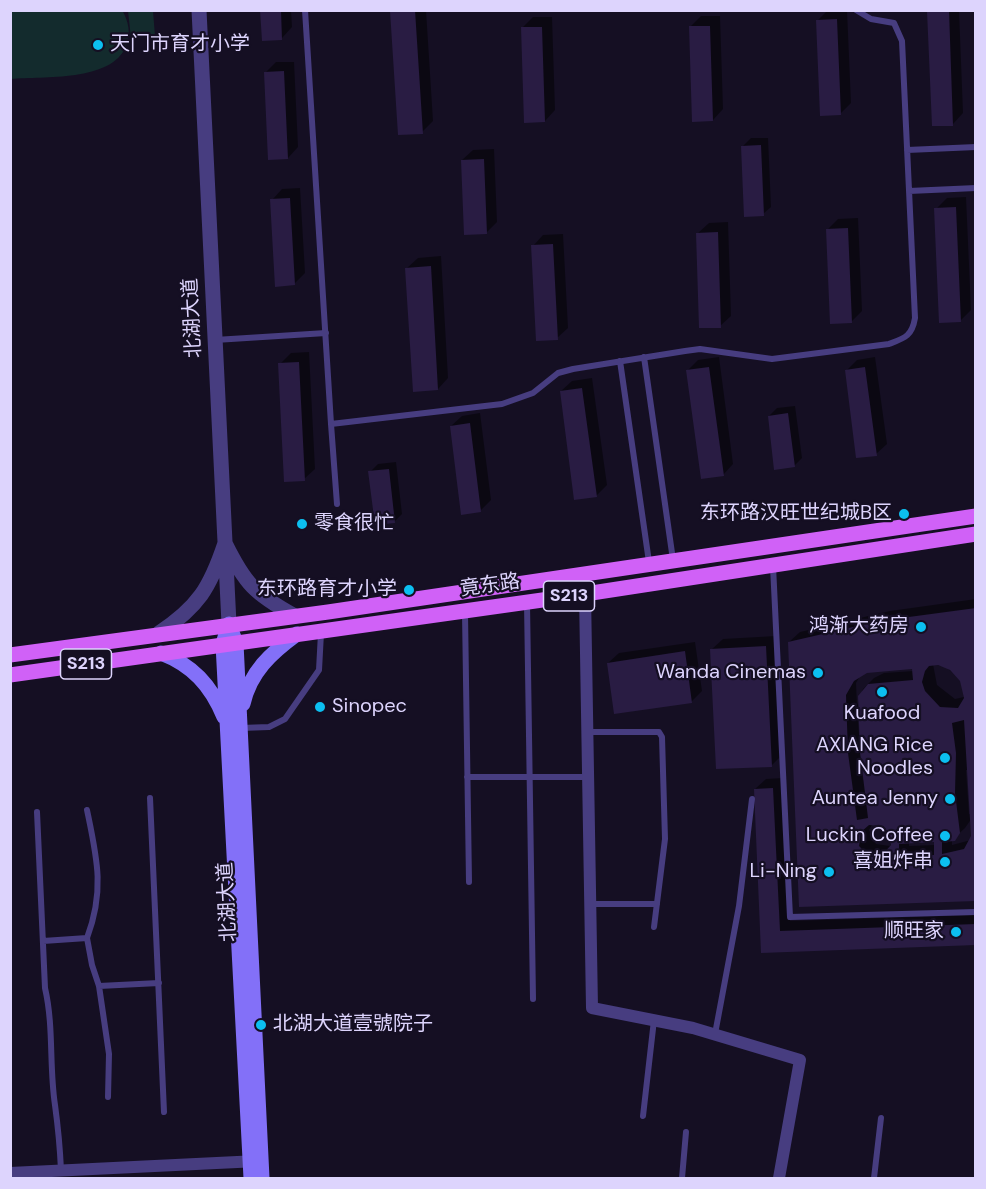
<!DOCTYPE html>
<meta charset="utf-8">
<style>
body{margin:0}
#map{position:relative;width:986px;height:1189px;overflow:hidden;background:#150f23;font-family:"DM Sans",sans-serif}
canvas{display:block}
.frame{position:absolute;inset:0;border:12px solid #ddd4fd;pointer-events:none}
</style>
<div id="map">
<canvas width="986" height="1189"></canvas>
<div class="frame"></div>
</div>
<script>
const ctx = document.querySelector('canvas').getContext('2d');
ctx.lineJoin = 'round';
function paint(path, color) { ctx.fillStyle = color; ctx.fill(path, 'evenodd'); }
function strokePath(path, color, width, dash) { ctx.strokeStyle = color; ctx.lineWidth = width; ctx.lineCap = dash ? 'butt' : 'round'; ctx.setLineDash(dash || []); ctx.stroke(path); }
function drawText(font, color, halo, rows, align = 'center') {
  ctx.font = font + ' "DM Sans","Noto Sans SC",sans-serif'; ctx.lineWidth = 4.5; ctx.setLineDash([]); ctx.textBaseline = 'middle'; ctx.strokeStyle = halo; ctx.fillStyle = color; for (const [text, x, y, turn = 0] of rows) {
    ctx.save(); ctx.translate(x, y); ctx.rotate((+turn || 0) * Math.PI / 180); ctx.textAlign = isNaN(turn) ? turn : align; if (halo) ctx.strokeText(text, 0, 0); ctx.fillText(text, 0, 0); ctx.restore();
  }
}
paint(new Path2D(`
 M 122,10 C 129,22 131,34 126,46 C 112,82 43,76 11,79 L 11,11 Z
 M 128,11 L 153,11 L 155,36 L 131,38 Z`), '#132b2d');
paint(new Path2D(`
 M 262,10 L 291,10 L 292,27 L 282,38 Z
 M 393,10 L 426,10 L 433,121 L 422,132 Z
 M 828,10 L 847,10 L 851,103 L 841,113 L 817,21 Z
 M 929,10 L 959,10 L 963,113 L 953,124 Z
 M 701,16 L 720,16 L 723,109 L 713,120 L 690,27 Z
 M 533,17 L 552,17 L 555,110 L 545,121 L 522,28 Z
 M 276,62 L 294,62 L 298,147 L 288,158 L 265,73 Z
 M 751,138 L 768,138 L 771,207 L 763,214 L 743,146 Z
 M 494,149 L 497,222 L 487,232 L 462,160 L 473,150 Z
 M 300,188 L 305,273 L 294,284 L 272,200 L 282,189 Z
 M 966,197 L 971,310 L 960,321 L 936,209 L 947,198 Z
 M 858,218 L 862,311 L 851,322 L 828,229 L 838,219 Z
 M 728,222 L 731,316 L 720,326 L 698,233 L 709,223 Z
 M 563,234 L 568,328 L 557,338 L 533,246 L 543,235 Z
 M 441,256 L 448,378 L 438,389 L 407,268 L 418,258 Z
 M 309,352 L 315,469 L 304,479 L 280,364 L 291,353 Z
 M 719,357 L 733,464 L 723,475 L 688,370 L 698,360 Z
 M 875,357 L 887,444 L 876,454 L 847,370 L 857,360 Z
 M 592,378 L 607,485 L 596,496 L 561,391 L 572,381 Z
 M 795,406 L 802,458 L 794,466 L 769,416 L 777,408 Z
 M 480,413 L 491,500 L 481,510 L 451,426 L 462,416 Z
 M 396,462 L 402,514 L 394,522 L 370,472 L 378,464 Z
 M 976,599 L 976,899 L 801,905 L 789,642 L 800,632 L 890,611 ZM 933,664 L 946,667 L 961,680 L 964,697 L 955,699 L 937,685 ZM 914,667 L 914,671 L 884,673 L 874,678 L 863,689 L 857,705 L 856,683 L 860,676 L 867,672 ZM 857,711 L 860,711 L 866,779 L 863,780 ZM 966,770 L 969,770 L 972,814 L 969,814 ZM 972,818 L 971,840 L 952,845 L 952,840 L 965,828 ZM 873,823 L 888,829 L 893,839 L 890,846 L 876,844 L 869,830 ZM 935,841 L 935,845 L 909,846 L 909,842 Z
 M 776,636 L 782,755 L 772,765 L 712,649 L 723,639 Z
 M 695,642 L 702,691 L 691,702 L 608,663 L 619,653 Z
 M 783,778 L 790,921 L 976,915 L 976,943 L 763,951 L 755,789 L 766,779 Z`), '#0007');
paint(new Path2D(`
 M 260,10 L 281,10 L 282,40 L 262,41 Z
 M 415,10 L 423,134 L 398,135 L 390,11 Z
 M 949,10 L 953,126 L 932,126 L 927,11 Z
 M 837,19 L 841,115 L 820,116 L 816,20 Z
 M 689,26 L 710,26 L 713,121 L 692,122 Z
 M 521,27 L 542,27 L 545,122 L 524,123 Z
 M 284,71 L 288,159 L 268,160 L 264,72 Z
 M 761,145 L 764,216 L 744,217 L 741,146 Z
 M 484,159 L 487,234 L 464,235 L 461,160 Z
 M 290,198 L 295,285 L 275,287 L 270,199 Z
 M 956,207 L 961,322 L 939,323 L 934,208 Z
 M 848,228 L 852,323 L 830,324 L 826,229 Z
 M 718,232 L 721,328 L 699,328 L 696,233 Z
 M 553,244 L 558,340 L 536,341 L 531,245 Z
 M 431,266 L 438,390 L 413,392 L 405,268 Z
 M 299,362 L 305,481 L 284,482 L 278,363 Z
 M 709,367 L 724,476 L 701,479 L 686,370 Z
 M 865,367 L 877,456 L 856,458 L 845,370 Z
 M 582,388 L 597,497 L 574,500 L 560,391 Z
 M 788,413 L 795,467 L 774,470 L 768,416 Z
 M 470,423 L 481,512 L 461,515 L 450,426 Z
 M 389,469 L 395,523 L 375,525 L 368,471 Z
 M 976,608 L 976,901 L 799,907 L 788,642 L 879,621 ZM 938,665 L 950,670 L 960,681 L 964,698 L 958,708 L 940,707 L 925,691 L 922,682 L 925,671 L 929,666 ZM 912,669 L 913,680 L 868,684 L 858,696 L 860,752 L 868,818 L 857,820 L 848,753 L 846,695 L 854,681 L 867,673 ZM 964,720 L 971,836 L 964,849 L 942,854 L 942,842 L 955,841 L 960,833 L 955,793 L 956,753 L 952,723 ZM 869,825 L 883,826 L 890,834 L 891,845 L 881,856 L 870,857 L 859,846 L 861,832 ZM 934,842 L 934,855 L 899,856 L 899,844 Z
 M 766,646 L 772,767 L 716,769 L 710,649 Z
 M 685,651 L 692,703 L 614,714 L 607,663 Z
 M 773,788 L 780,931 L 976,924 L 976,945 L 761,953 L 754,789 Z`), '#291c43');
strokePath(new Path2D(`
 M 305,10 L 331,424 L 502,404 L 533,393 L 558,373 L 573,369 L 685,351 L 700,349 L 772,359 L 889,344 C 905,338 912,336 915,318 L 902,41 L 894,23 L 871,19 L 856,10
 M 907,150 L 976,147
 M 909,191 L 976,188
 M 215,340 L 326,333
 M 644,357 L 673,560
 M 620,361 L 649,562
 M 331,424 L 337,504
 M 773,566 L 790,917 L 976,912
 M 527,603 L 533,999
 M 465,613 L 469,882
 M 241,728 L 269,727 L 285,719 L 319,670 L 321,633
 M 588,732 L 659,732 L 662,737 L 665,839 L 654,927
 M 467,777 L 588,777
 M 150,798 L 164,1112
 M 37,812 L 45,988 C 54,1027 49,1066 55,1105 C 58,1127 60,1148 61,1170
 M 591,904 L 657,904
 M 87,938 L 92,965 L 99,986 L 109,1054 L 108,1097
 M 43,941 L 87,938 C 105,890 97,858 87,810
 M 99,986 L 159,983
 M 715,1034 L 739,906 L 752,799
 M 643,1116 L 654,1020
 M 682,1178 L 686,1132
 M 874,1178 L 881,1118`), '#473d80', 6);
strokePath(new Path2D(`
 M 585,594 L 592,1008 L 693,1028 L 800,1060 L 779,1178
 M 10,1173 L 258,1161`), '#473d80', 12);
strokePath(new Path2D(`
 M 199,10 L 229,624
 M 159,633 C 198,607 210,588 225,543 C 245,584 255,594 295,616`), '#473d80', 15);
strokePath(new Path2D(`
 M 229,624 L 236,643 L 262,1178
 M 226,634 L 223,644 L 251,1178
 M 161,653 C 192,665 211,685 224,717
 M 243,704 C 250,672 271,653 297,634`), '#8370f8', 15);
strokePath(new Path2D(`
 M 10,655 L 328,612 L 976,516
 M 10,675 L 585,594 L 976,534`), '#d061f7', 15);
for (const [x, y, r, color] of [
 [98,45,6,"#0cbff0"],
 [904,514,6,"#0cbff0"],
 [302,524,6,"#0cbff0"],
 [409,590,6,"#0cbff0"],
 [921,627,6,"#0cbff0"],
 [818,673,6,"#0cbff0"],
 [882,692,6,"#0cbff0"],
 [320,707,6,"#0cbff0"],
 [945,758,6,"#0cbff0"],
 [950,799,6,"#0cbff0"],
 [945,836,6,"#0cbff0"],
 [945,862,6,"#0cbff0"],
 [829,872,6,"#0cbff0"],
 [956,932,6,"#0cbff0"],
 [261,1025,6,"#0cbff0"]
]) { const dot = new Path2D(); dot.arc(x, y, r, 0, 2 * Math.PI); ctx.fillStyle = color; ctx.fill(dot); strokePath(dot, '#150f23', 2); }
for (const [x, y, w] of [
 [569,596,51],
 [86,664,51]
]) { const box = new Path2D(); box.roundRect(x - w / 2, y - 15, w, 30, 4.5); ctx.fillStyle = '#150f23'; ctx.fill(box); strokePath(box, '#ddd4fd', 1.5); }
drawText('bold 18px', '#ddd4fd', null, [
 ["S213",569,596],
 ["S213",86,664]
]);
drawText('20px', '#ddd4fd', '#150f23', [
 ["天门市育才小学",110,45,"left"],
 ["东环路汉旺世纪城B区",892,514],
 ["零食很忙",314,524,"left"],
 ["东环路育才小学",397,590],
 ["鸿渐大药房",909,627],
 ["Wanda Cinemas",806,673],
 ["Sinopec",332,707,"left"],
 ["Kuafood",882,714,"center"],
 ["AXIANG Rice",933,746],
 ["Noodles",933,769],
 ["Auntea Jenny",938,799],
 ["Luckin Coffee",933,836],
 ["喜姐炸串",933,862],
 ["Li-Ning",817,872],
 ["顺旺家",944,932],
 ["北湖大道壹號院子",273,1025,"left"]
], 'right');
drawText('20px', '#ddd4fd', '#150f23', [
 ["北湖大道",193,318,-93],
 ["竟东路",490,586,-8],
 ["北湖大道",228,902,-93]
]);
</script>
